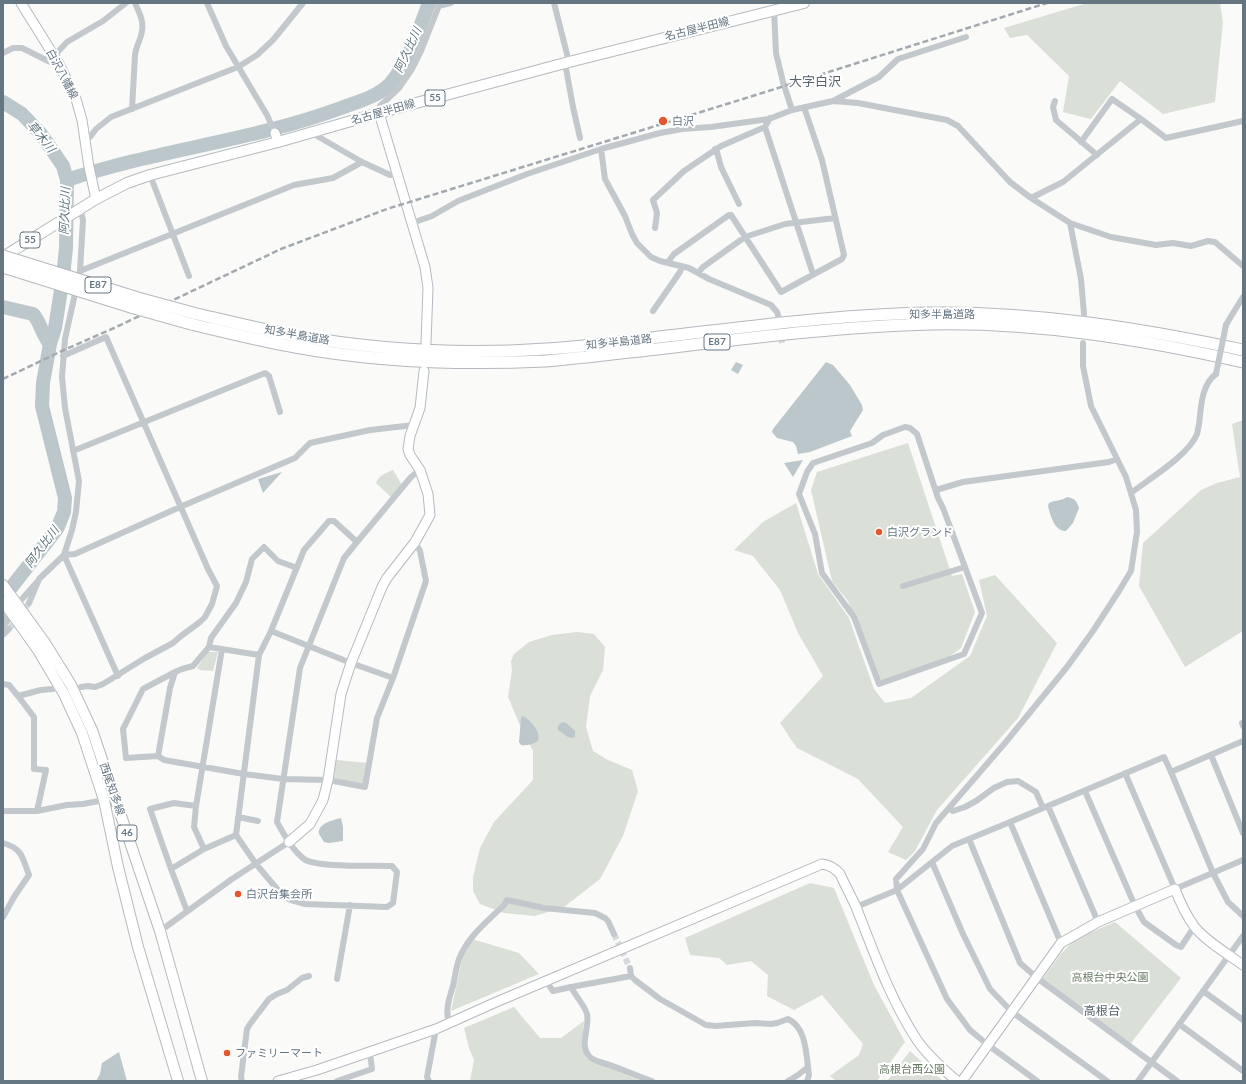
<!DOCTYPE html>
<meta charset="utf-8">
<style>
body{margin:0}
#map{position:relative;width:1246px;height:1084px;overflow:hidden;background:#fafaf8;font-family:Lato,sans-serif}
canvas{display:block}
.frame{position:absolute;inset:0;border:4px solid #657683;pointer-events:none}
</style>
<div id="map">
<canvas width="1246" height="1084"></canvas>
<div class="frame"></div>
</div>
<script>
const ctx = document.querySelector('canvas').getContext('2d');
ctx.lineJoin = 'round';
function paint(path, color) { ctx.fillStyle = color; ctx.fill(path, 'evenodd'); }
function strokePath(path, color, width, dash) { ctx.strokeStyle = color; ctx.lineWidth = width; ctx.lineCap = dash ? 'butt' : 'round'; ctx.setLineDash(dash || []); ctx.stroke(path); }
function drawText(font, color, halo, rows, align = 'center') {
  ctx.font = font + ' Lato,"Noto Sans JP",sans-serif'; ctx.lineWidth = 4; ctx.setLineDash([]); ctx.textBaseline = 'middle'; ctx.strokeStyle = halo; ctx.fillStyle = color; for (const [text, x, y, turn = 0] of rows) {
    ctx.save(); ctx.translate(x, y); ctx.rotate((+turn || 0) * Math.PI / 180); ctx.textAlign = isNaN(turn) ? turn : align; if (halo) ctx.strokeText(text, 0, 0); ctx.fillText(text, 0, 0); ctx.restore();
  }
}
paint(new Path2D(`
 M 1087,3 L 1220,3 L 1223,22 L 1215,102 L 1163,114 L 1120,81 L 1091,119 L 1063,112 L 1069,76 L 1027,35 L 1010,38 L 1004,28 Z
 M 1243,420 L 1243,631 L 1185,667 L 1139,586 L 1143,543 L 1201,490 L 1217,483 L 1240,477 L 1232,424 Z
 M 908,443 L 952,576 L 962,574 L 975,612 L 961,648 L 939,664 L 878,686 L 848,601 L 832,581 L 811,490 L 817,472 Z
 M 393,470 L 402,485 L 392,498 L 376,483 C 379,475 386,473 393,470 Z
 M 796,503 L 818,574 L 849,618 L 874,689 L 885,703 L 911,698 L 970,656 L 987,616 L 979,580 L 995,575 L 1057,643 L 1018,718 L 937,810 L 915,851 L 906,860 L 888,852 L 903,827 L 858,779 L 797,748 L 780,723 L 823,676 L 798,633 L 780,590 L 753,556 L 734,550 L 763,522 Z
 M 577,632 L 594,634 L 605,647 L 603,670 L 590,696 L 586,727 L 593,751 L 608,760 L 632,770 L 638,791 L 623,836 L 600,879 L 564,907 L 535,916 L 504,913 L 480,904 L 473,891 L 473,877 L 480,848 L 494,822 L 533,780 L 533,751 L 522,730 L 508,697 L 512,670 L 511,661 L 514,654 L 529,642 L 552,635 Z
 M 208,652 L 218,652 L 213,671 L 200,670 L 197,668 Z
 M 336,760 L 369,763 L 365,787 L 334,778 Z
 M 810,883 L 834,888 L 874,985 L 905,1042 L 877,1081 L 836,1081 L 830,1076 L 859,1055 L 863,1044 L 822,995 L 794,1010 L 767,996 L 768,975 L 751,961 L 727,965 L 719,958 L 690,955 L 685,938 Z
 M 1115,922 L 1181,978 L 1128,1047 L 1041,981 L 1060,955 L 1075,939 Z
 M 472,939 L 519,953 L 539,974 L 451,1011 L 463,955 Z
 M 514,1007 L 540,1038 L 561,1038 L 584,1021 L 582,1046 L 586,1058 L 641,1081 L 470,1081 L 474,1060 L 469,1048 L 464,1028 Z
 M 910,1051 L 943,1081 L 887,1081 Z`), '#dadfd7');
paint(new Path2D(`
 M 736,362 L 743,365 L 738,374 L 731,370 Z
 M 826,362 L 833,365 L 850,385 L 862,405 L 863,410 L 850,431 L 852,436 L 810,452 L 798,454 L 796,446 L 793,442 L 777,438 L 772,432 L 773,429 Z
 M 803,460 L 793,477 L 784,463 Z
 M 282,472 L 263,493 L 258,479 Z
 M 1067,497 C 1074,498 1077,501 1079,508 L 1073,523 L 1066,531 C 1055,532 1050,515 1048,506 L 1049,503 C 1055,500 1062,501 1067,497 Z
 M 523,716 C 531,721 541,731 538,741 C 533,744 527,746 521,745 L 519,742 L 521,718 Z
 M 563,722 L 566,723 L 575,731 L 575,736 L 573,738 L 568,737 L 558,730 C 557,726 559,724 563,722 Z
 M 341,818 L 343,827 L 343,841 L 329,843 L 324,842 C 323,840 320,836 319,834 C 317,823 334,820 341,818 Z
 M 119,1052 L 127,1081 L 96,1081 L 100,1074 L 102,1063 Z`), '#bbc7cb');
strokePath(new Path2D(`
 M 3,102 L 22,114 L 41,134 L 63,166 L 67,180 L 66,248 L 63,277 L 55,328 L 50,344 L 43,383 L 42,406 L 65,498 L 64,512 L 57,529 L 3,598
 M 67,180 C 156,150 252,141 341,108 C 357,102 377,97 390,84 C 407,65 420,27 429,3
 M 3,307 L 33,314 C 41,323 42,335 50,344`), '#bbc7cb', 14);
strokePath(new Path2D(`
 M 779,321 L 782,343
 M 9,629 L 29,603
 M 614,934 L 630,968`), '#d5d9db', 6, [6, 3]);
const secondary = new Path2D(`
 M 21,3 L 59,64 L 76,99 L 82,120 L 89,167 L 96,199
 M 379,113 L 425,267 L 428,288 L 426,343
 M 275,133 L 278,142
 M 289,842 L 310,824 L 323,800 L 328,780 L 341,694 L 351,663 L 382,587 L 387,578 L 415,542 L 430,515 L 428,494 L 420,470 L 410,455 L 408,449 L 410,436 L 420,408 L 424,371
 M 278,1081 L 317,1070 L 436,1029 L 494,1003 L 822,864 C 830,865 835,868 840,874 C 845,885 851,896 856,907 C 874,952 890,999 917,1040 C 928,1056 943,1069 957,1081
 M 962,1081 L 1061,943 L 1098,922 L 1175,889 C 1180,902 1186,915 1194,926 C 1203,939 1229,955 1243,965`);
const primary = new Path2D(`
 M 3,257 L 96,199 L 127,183 L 150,175 L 278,142 L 379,113 L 565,63 L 804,3
 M 3,585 L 45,643 L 71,685 L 92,730 L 160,931 L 202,1081
 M 3,601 L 38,650 L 64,694 L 82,733 L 104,800 L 118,867 L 138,947 L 178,1081`);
const highway = new Path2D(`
 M 193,313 C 227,321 262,330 297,336 C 378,350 463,355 546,349 C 587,347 627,341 668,336 C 755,326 844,314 932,313 C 1038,312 1140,328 1243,350
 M 191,324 C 225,332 260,341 295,347 C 377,362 462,365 545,361 C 559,360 573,358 587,357 C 619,353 651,350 682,346 C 765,336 848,326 932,324 C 1036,322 1141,339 1243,362`);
strokePath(secondary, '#b3babf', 11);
strokePath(primary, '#b5babe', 12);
strokePath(highway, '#b4b9bd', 13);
strokePath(new Path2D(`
 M 207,3 L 226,46 L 267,115 L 275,133
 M 554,3 L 569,62
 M 438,6 L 451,3
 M 774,10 L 776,53 L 783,82 L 792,110
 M 3,53 L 13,48 L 22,48 L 48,61 L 59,64
 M 54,56 L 67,42 L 103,21 L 126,3
 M 565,63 L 573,107 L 580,138
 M 833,101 L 879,77 L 898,59 L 966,37
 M 1055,101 L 1053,107 L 1056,120 L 1097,155
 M 132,109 L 135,55 C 136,46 141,39 142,31 C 144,21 139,12 135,3
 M 379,113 L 380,106 L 399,88 L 412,69 L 421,51 L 440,3
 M 765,127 L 813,274
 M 312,133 L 362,162 L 390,175 L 397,173
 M 85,140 L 90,137 L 96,129 L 111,117 L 238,67 L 257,55 L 273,40 L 303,3
 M 1081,142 L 1112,99 L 1141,119
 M 601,149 L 605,179 L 625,216 L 632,234 L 637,243 L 651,257 L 660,261 L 689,268 L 709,279 L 771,305 L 777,312 L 779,318
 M 715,149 L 717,152 L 721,167 L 739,204
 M 150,175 L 189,276
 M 1031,198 L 1063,182 L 1141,119 L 1166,138 L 1243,121
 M 412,223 L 432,216 L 458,201 L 527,174 L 601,149 L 660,133 L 682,129 L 711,127 L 769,119 L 792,110 L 833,101 L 858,103 L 947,120 L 958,126 L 1010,182 L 1031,198 L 1070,223 L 1111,237 L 1156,245 L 1173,243 L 1191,246 L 1208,241 L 1215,242 L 1243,266
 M 1070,223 L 1081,279 L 1084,314
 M 655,228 L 657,213 L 653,200 L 684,171 L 721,146 L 765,127 L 770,118
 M 668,262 L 674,254 L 729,215 L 731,215 L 781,292 L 842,259 L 844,255 L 822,160 L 804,107
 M 80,271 L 294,185 L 333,178 L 362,162
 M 698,273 L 703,267 L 745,237 L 785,224 L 835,218
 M 653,311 L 680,272 L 682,266
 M 1226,325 L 1230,318 L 1243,297
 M 63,356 L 106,337 L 208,569 L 217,586 L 212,604 L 205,617 L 200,622 L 181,636 L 173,643 L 145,658 L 103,684 L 95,687 L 88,686 L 81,687
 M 73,451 L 265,373 L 269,376 L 280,412
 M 936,490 L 963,482 L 1109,462 L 1117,459
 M 1131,493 C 1149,479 1189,455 1197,434 C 1198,431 1198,428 1199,425 C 1201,408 1201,385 1216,374
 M 357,542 L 344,558 L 300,668 L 277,822 C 284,834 292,850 304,859 C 316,868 374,865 392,866 L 397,872 L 393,903 L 387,907 L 305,904 L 291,900 L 283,896 L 256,864 L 236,835 L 259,655 L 271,631 L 304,550 L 329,521 L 334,521 L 357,542 L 411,477 L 420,470
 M 64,555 L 75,554 L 180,507 L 295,458 L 310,443 L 370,430 L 414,425
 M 64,555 L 118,676
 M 297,568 L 278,561 L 264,547 L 252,559 L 246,582 L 236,603 L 211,638 L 209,647 L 193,666 L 182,669 L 175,672 L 170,688 L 158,756 L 164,760 L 244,774 L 283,779 L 328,780 L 365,787 L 377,718 L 393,678 L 426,581 L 420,551 L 415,542
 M 903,586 L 965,567 L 943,508 L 938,498 L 917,434 L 910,428 L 905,427 L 883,435 L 872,443 L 813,463 L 807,472 L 799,494 L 815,534 L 822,573 L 854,617 L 879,684 L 964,654 L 982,613 L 965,567
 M 22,599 L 37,582
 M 29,603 L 39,579 L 64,555 L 72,530 L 76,512 L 79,481 L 65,408 L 62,377 L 65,339 L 80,271 L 83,220 L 80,208
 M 3,615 L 7,621 L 3,627
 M 271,631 L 351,663 L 393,678
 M 3,635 L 9,629
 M 209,647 L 259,655
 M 3,684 L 9,685 L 18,696 L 41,690 L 53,689
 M 18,696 L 34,717 L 34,769 L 46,770 L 37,811
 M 1243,723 L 1242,723 L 1243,726
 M 1211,755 L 1243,833
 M 158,756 L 126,758 L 123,729 L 143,689 L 175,672
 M 1171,772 L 1243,741
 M 1125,773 L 1175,889 L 1243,860
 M 1085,791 L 1135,906 L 1144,922 L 1176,945 L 1181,947 L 1194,927
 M 196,806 L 194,827 L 204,849
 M 1048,806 L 1098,922
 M 949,808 L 953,811 L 965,807 L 976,801 L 994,788 L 1007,782 L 1018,781 L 1036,792 L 1043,808
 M 3,811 L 37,811 L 67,805 L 83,804 L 104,800
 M 238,817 L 258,821
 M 1010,822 L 1061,943
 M 969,839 L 1020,963 L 1037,978 L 1177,1081
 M 3,843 C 23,849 22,857 29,875 L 14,897 L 3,917
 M 932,862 L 963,934 L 990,989 L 1012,1012 L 1107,1081
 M 171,869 L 204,849 L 236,835
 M 856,907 L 897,890 L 952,846 L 1010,822 L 1164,757 L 1171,772 L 1213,873 L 1228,902 L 1243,916
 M 187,911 L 171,869 L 150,809 L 174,803 L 196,806 L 222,649
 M 160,931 L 232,879 L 289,842
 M 630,968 L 631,976 L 635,980 L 660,999 L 706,1025 L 715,1026 L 755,1023 L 771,1024 L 777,1023 L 788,1019 C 805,1027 806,1050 808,1067
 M 337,979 L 350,905
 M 546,981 L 553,991 L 571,987 C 575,995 585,1006 587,1014 C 590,1028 579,1044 589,1056 C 592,1060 598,1061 603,1063 C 620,1068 636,1076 652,1081
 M 571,987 L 631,976
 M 1203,991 L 1243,1020
 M 449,1022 C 445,1010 449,999 453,986 C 455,977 456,968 459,959 C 468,936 487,922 504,905 L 507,900 L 544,908 L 595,913 L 605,918 L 608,921 L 614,934
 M 1179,1024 L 1243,1071
 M 242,1081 L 241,1077 L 247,1029 L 250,1024 L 269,999 L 277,994 L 287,990 L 302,978 L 309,976
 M 337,1081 L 372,1069 L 370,1052
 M 429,1081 L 427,1077 L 436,1029
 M 788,1081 L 798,1075 L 808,1067 L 809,1075 L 807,1081
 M 1037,1081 L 988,1045 L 970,1030 L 947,999 L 897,890 L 896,879 L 923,849 L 936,823 L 1005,743 L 1067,667 L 1093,631 L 1119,591 L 1131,571 L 1137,532 L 1136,510 L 1126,477 L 1091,406 L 1083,366 L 1083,343
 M 1138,1081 L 1243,936`), '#c3c8cc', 6);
strokePath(secondary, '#fff', 9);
strokePath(primary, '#fff', 10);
strokePath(highway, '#fff', 11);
strokePath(new Path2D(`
 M 3,379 L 64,350 L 114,328 L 281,249 L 387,209 L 759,94 L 1047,3`), '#a2aab0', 2.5, [6, 3]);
const highwayBridge = new Path2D(`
 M 3,256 L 138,298 L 193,313
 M 3,267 L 134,308 L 191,324`);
strokePath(highwayBridge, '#b4b9bd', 13, []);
strokePath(new Path2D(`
 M 1216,374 L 1226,325`), '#c3c8cc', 6);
strokePath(highwayBridge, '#fff', 11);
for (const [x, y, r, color] of [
 [663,121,5,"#e4572e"],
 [879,532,4,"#e4572e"],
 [238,894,4,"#e4572e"],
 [227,1053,4,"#e4572e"]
]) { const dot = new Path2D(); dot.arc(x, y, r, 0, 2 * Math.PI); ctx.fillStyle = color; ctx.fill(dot); strokePath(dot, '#fff', 1.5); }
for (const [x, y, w] of [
 [435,98,20],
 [30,240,20],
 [98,285,26],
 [717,342,26],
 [127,833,20]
]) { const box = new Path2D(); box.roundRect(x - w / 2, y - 8, w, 16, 3); ctx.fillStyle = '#fff'; ctx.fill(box); strokePath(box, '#657683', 1); }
drawText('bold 10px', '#657683', null, [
 ["55",435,98],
 ["55",30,240],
 ["E87",98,285],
 ["E87",717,342],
 ["46",127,833]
]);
drawText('11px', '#657683', '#fff', [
 ["名古屋半田線",697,29,-14],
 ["白沢八幡線",62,74,62],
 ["名古屋半田線",383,112,-16],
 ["知多半島道路",942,314],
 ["知多半島道路",297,335,10],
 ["知多半島道路",619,342,-6],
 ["西尾知多線",112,789,71]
]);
drawText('11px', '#657683', '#fff', [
 ["白沢",672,121],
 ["白沢グランド",887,532],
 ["白沢台集会所",246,894],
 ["ファミリーマート",235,1053]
], 'left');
drawText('11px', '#687a64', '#fff', [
 ["高根台中央公園",1110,977],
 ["高根台西公園",912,1069]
]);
drawText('italic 12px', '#60757c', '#fff', [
 ["阿久比川",408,50,-65],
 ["草木川",41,137,51],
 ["阿久比川",65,211,-88],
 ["阿久比川",42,547,-53]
]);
drawText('12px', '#57646e', '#fff', [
 ["高根台",1102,1011]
]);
drawText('13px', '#57646e', '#fff', [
 ["大字白沢",815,82]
]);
</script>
